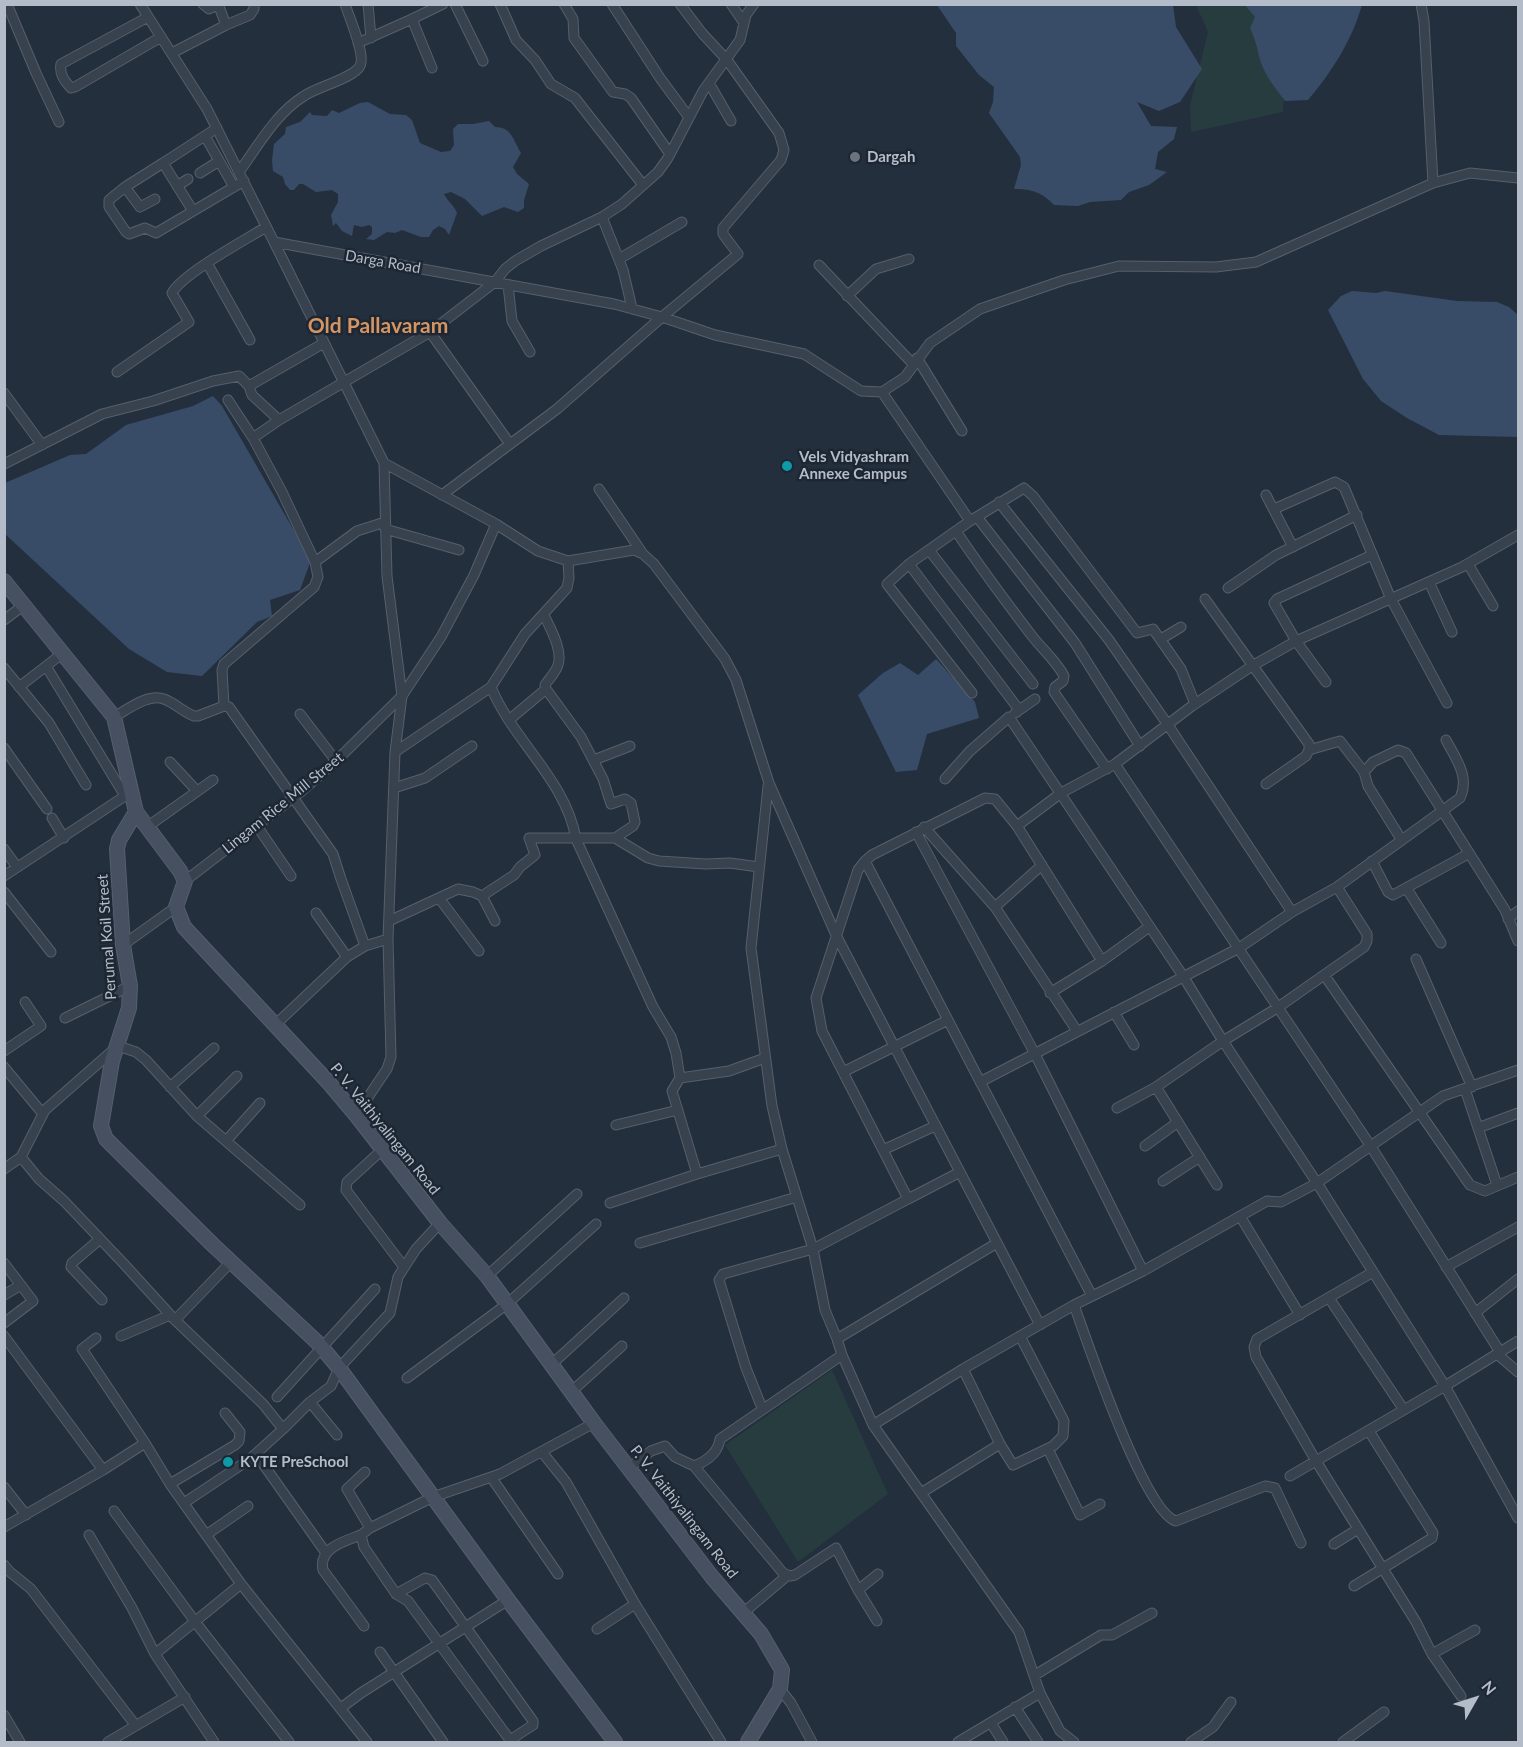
<!DOCTYPE html>
<style>
body{margin:0}
#map{position:relative;width:1523px;height:1747px;overflow:hidden;background:#242f3e;font-family:Lato,sans-serif}
canvas{display:block}
.frame{position:absolute;inset:0;border:6px solid #b4bcc9;pointer-events:none}
.north{position:absolute;left:1445px;top:1669px;width:60px;height:60px;-webkit-text-stroke:4px #1d2633;paint-order:stroke;rotate:51deg;font-size:16px;font-weight:700;line-height:24px;text-align:center;color:#b4bcc9}
.north::after{content:'';display:block;margin:auto;width:21px;height:27px;background:#b4bcc9;clip-path:polygon(50% 0,100% 100%,50% 72%,0 100%)}
</style>
<div id="map">
<canvas width="1523" height="1747"></canvas>
<div class="frame"></div>
<div class="north">N</div>
</div>
<script>
const ctx = document.querySelector('canvas').getContext('2d');
ctx.lineJoin = 'round';
function paint(path, color) { ctx.fillStyle = color; ctx.fill(path, 'evenodd'); }
function strokePath(path, color, width, dash) { ctx.strokeStyle = color; ctx.lineWidth = width; ctx.lineCap = dash ? 'butt' : 'round'; ctx.setLineDash(dash || []); ctx.stroke(path); }
function drawText(font, color, halo, rows, align = 'center') {
  ctx.font = font + ' Lato,sans-serif'; ctx.lineWidth = 5; ctx.setLineDash([]); ctx.textBaseline = 'middle'; ctx.strokeStyle = halo; ctx.fillStyle = color; for (const [text, x, y, turn = 0] of rows) {
    ctx.save(); ctx.translate(x, y); ctx.rotate((+turn || 0) * Math.PI / 180); ctx.textAlign = isNaN(turn) ? turn : align; if (halo) ctx.strokeText(text, 0, 0); ctx.fillText(text, 0, 0); ctx.restore();
  }
}
paint(new Path2D(`
 M 1196,5 L 1251,5 L 1284,87 L 1283,112 L 1191,132 L 1190,105 L 1208,32 Z
 M 832,1370 L 888,1494 L 798,1562 L 725,1445 Z`), '#263c3f');
paint(new Path2D(`
 M 937,5 L 1173,5 L 1176,27 L 1202,69 L 1180,102 L 1159,111 L 1137,102 L 1151,126 L 1177,127 L 1174,139 L 1158,152 L 1155,169 L 1167,172 L 1149,185 L 1129,192 L 1121,200 L 1090,202 L 1078,206 L 1054,205 C 1042,192 1031,189 1014,189 L 1021,165 L 1020,157 L 989,113 L 993,102 L 994,87 L 979,75 L 956,46 L 956,33 Z
 M 1245,5 L 1362,5 C 1352,40 1332,72 1308,100 L 1285,101 C 1276,89 1265,76 1260,60 C 1257,47 1256,41 1250,28 L 1255,17 Z
 M 368,102 L 390,114 L 406,115 L 412,120 L 420,143 L 441,152 L 450,151 L 454,145 L 453,129 L 458,124 L 473,124 L 489,121 L 495,127 C 512,127 513,140 521,153 L 513,167 L 517,174 L 529,184 L 524,200 L 524,208 L 518,212 L 504,207 L 482,216 L 465,199 L 451,192 L 444,194 C 448,202 454,205 457,213 L 449,235 L 445,229 L 439,226 L 433,230 L 429,237 L 421,237 L 402,230 L 395,233 L 387,232 L 374,240 L 366,239 L 372,234 L 372,227 L 369,225 L 362,227 L 354,225 L 352,236 L 342,231 L 336,223 L 333,226 L 331,215 L 338,202 L 338,194 L 332,190 L 316,192 L 303,184 L 299,184 L 294,190 L 290,190 L 285,184 L 283,177 L 273,171 L 272,160 L 274,144 L 285,134 L 286,127 L 300,122 L 310,112 L 312,115 L 327,116 L 332,110 L 339,113 L 360,103 Z
 M 1352,291 L 1376,293 L 1385,291 L 1457,301 L 1497,302 L 1509,307 L 1518,315 L 1518,437 L 1439,435 L 1407,418 L 1381,401 L 1363,379 L 1328,310 L 1341,296 Z
 M 213,396 L 222,406 L 311,560 L 300,590 L 270,600 L 272,616 L 257,622 L 202,676 L 167,672 L 129,649 L 5,534 L 5,483 L 70,455 L 86,454 L 126,425 L 193,406 Z
 M 936,659 L 975,702 L 979,718 L 927,734 L 917,770 L 896,772 L 858,695 L 883,673 L 900,663 L 918,675 Z`), '#394c67');
const street = new Path2D(`
 M 7,4 L 36,73 L 59,122
 M 140,4 L 207,109 L 274,242 L 614,304 L 662,317 L 738,254 L 723,234 L 723,228 L 781,160 L 784,150 L 779,133 L 727,60 L 702,33 L 680,4
 M 203,4 L 209,9 L 218,5
 M 218,4 L 226,25
 M 368,4 L 371,38
 M 455,4 L 483,61
 M 500,4 L 516,40 L 535,60 L 551,84 L 575,98 L 643,185
 M 564,4 L 573,19 L 574,38 L 613,92 L 625,94 L 631,98 L 670,154
 M 612,4 L 660,78 L 688,116
 M 731,4 L 744,23
 M 1421,4 L 1424,21 L 1433,183
 M 148,17 L 61,64 C 59,73 65,82 71,88 L 75,87 L 161,37
 M 358,43 L 412,19
 M 172,53 L 226,25 L 250,15 L 254,9 L 254,4
 M 432,68 L 412,19 L 443,4
 M 709,83 L 731,121
 M 205,136 L 234,187
 M 239,172 C 258,146 276,113 304,96 C 317,87 354,78 360,66 C 366,55 349,17 345,4
 M 200,173 L 219,161
 M 177,186 L 188,179
 M 125,187 L 109,200 L 109,207 L 126,232 L 129,234 L 145,228 L 156,233 L 244,181
 M 155,199 L 140,207 L 125,187 L 163,163
 M 193,211 L 163,163 L 217,128
 M 602,217 L 623,270 L 632,308
 M 274,242 L 384,463 L 387,576 L 402,696 L 395,752 L 388,939 L 391,1057 L 387,1069 L 356,1115
 M 619,259 L 682,222
 M 207,263 L 250,340
 M 819,265 L 913,364
 M 508,285 L 512,321 L 530,352
 M 847,296 L 876,269 L 909,259
 M 430,332 L 510,444
 M 917,358 L 962,431
 M 117,372 L 189,322 L 172,293 C 182,274 245,240 266,227
 M 882,392 L 970,521
 M 4,393 L 42,445
 M 228,400 L 253,438
 M 279,420 L 252,395 L 249,386 L 324,343
 M 384,463 L 496,524 L 538,551 L 568,561 L 634,550 L 643,554 L 654,564 L 725,659 L 736,680 L 769,783 L 836,935 L 1040,1325
 M 4,464 L 102,414 L 153,401 L 213,381 L 239,376 L 249,386
 M 599,489 L 643,554
 M 442,495 L 557,409 L 662,317 L 715,335 L 804,354 L 861,391 L 882,392 L 905,377 L 930,343 L 980,309 L 1064,280 L 1119,266 L 1216,267 L 1256,262 L 1433,183 L 1470,173 L 1518,178
 M 1266,495 L 1293,547
 M 1274,509 L 1335,482 L 1344,487 L 1391,599 L 1447,703
 M 977,517 L 1075,643 L 1140,746
 M 385,529 L 459,550
 M 956,531 C 980,567 1006,602 1032,636 C 1042,649 1057,662 1064,676 L 1063,681 L 1055,687 L 1054,692 L 1107,769
 M 929,550 L 1033,684
 M 568,561 L 569,578 L 567,588 L 525,634 L 491,687 C 513,741 566,780 576,839 L 653,1007 L 671,1037 L 676,1053 L 680,1078 L 729,1071 L 765,1058
 M 315,562 L 357,531 L 385,522
 M 909,564 L 1017,707 L 1017,712
 M 1468,564 L 1493,606
 M 1429,582 L 1452,632
 M 1228,588 L 1276,555 L 1357,515
 M 1205,599 L 1309,744 L 1309,750 L 1306,756 L 1266,784
 M 4,620 L 24,605
 M 1161,639 L 1181,627
 M 46,666 L 125,796
 M 4,668 L 49,723 L 86,785
 M 1326,682 L 1296,641 L 1274,603 L 1277,599 L 1372,555
 M 19,687 L 63,653
 M 546,689 L 581,737 L 603,779 L 611,804 L 625,799 L 631,803 L 635,822 L 633,826 L 615,838
 M 972,693 L 887,584 L 909,564 L 970,521 L 1024,488 L 1033,496 L 1137,633 L 1153,629 L 1181,669 L 1195,704
 M 224,706 L 222,670 L 224,664 L 314,587 L 318,577 L 315,562 L 282,492 L 253,438 L 279,420 L 430,332 L 495,282 L 505,269 L 515,261 L 541,246 L 602,217 L 622,204 L 658,172 L 668,158 L 703,91 L 740,40 L 746,15 L 754,4
 M 1015,713 L 1035,699
 M 300,714 L 336,761
 M 114,717 C 127,710 148,693 164,699 C 175,703 183,712 194,716 L 198,716 L 224,706 L 229,707 L 333,854 L 341,879 L 365,946
 M 509,720 L 546,689 L 545,685 C 549,679 556,672 558,665 C 563,650 550,628 544,615
 M 4,748 L 47,809
 M 1309,750 L 1340,741 L 1364,772
 M 395,752 L 491,687
 M 594,760 L 630,746
 M 170,762 L 197,791
 M 1115,764 L 1370,1145 L 1500,1352
 M 945,779 L 970,751 L 1009,717 L 1183,976 L 1223,1041 L 1317,1183 L 1445,1386 L 1518,1518
 M 768,786 L 751,948 L 772,1106 L 782,1149 L 813,1249 L 825,1310 L 837,1339 L 842,1355 L 873,1425 L 1019,1632 L 1040,1693 L 1060,1731 L 1074,1742
 M 394,788 L 425,778 L 472,746
 M 52,818 L 64,838
 M 257,826 L 291,876
 M 1017,826 L 1061,793 L 1115,764 L 1192,706 L 1252,666 L 1296,641 L 1462,567 L 1518,535
 M 147,827 L 213,780
 M 924,827 L 995,907 L 1077,1031
 M 916,832 L 1035,1054 L 1143,1271
 M 1401,839 L 1368,786 L 1364,772 L 1373,762 L 1398,750 L 1406,753 L 1505,910 L 1518,941
 M 4,849 L 17,867
 M 865,861 L 1092,1296
 M 1372,861 L 1388,892 L 1393,895 L 1468,854
 M 4,876 L 131,792
 M 185,881 L 302,791 L 336,761 L 402,696 L 441,637 L 474,575 L 496,524
 M 1407,889 L 1441,943
 M 4,892 L 51,952
 M 482,896 L 514,875 L 520,867 L 535,855 L 529,838 L 615,838 L 648,858 L 659,861 L 706,864 L 730,863 L 759,867
 M 439,898 L 479,951
 M 995,907 L 1042,865
 M 1292,912 L 1337,887 L 1460,798 C 1470,777 1456,759 1446,740
 M 316,913 L 347,957
 M 1508,919 L 1518,911
 M 389,921 L 458,889 L 473,892 L 482,896 L 495,921
 M 123,945 L 176,907
 M 1416,959 L 1472,1087
 M 1325,976 L 1470,1185 L 1485,1191 L 1518,1177
 M 1050,993 L 1102,961
 M 1114,1012 L 1134,1045
 M 65,1018 L 130,986
 M 275,1025 L 347,957 L 365,946 L 388,939
 M 4,1051 L 41,1026 L 25,1002
 M 4,1067 L 43,1114
 M 843,1072 L 948,1020
 M 680,1078 L 672,1091 L 697,1174
 M 980,1082 L 1239,948 L 1292,912 L 1168,725 L 1109,640 L 999,502
 M 170,1087 L 214,1048
 M 1156,1087 L 1217,1185
 M 1465,1089 L 1497,1185
 M 1117,1108 L 1156,1087 L 1223,1041 L 1277,1008 L 1364,947 L 1367,941 L 1367,934 L 1337,887
 M 197,1116 L 237,1076
 M 616,1125 L 678,1110
 M 1478,1128 L 1518,1113
 M 226,1141 L 260,1103
 M 1145,1146 L 1178,1122
 M 383,1149 L 347,1182 L 346,1190 L 404,1267
 M 883,1150 L 935,1126
 M 21,1157 L 39,1179 L 64,1201 L 124,1264 L 175,1320 L 263,1404 L 283,1429 L 310,1402 L 331,1386 L 339,1368 L 390,1313 L 398,1277 L 416,1249 L 440,1223
 M 4,1169 L 21,1157 L 45,1110 L 118,1046 L 136,1052 L 146,1060 L 197,1116 L 300,1205
 M 1163,1181 L 1200,1157
 M 908,1199 L 960,1172
 M 610,1203 L 697,1174 L 782,1149
 M 1240,1216 L 1300,1315
 M 100,1239 L 72,1263 L 71,1267 L 102,1300
 M 640,1243 L 797,1197
 M 4,1263 L 33,1301 L 4,1323
 M 1446,1267 L 1518,1227
 M 1373,1272 L 1257,1339 L 1254,1347 L 1256,1357 L 1316,1461 L 1416,1622 L 1432,1654 L 1461,1696
 M 487,1276 L 577,1194
 M 4,1295 L 21,1285
 M 1329,1298 L 1404,1410
 M 1074,1305 C 1087,1341 1144,1512 1176,1521 L 1265,1486 L 1275,1488 L 1301,1543
 M 1475,1313 L 1518,1279
 M 175,1320 L 231,1262
 M 4,1336 L 103,1470
 M 121,1336 L 170,1315
 M 96,1338 L 82,1349 L 145,1443
 M 837,1339 L 997,1243
 M 1497,1354 L 1518,1372
 M 551,1365 L 624,1298
 M 963,1369 L 1000,1444 L 1013,1465 L 1053,1446 L 1063,1436 L 1064,1421 L 1020,1336
 M 407,1378 L 507,1304 L 596,1224
 M 571,1392 L 622,1346
 M 277,1397 L 375,1289
 M 310,1402 L 337,1435
 M 762,1408 L 746,1368 L 719,1280 L 723,1274 L 813,1249 L 908,1199 L 822,1031 L 816,998 L 858,870 L 865,861 L 872,855 L 985,798 L 995,799 L 1017,826 L 1102,961 L 1149,927
 M 873,1425 L 963,1369 L 1074,1305 L 1143,1271 L 1267,1201 L 1281,1202 L 1317,1183 L 1443,1096 L 1518,1070
 M 1048,1449 L 1080,1515 L 1100,1504
 M 542,1452 L 566,1482 L 635,1604 L 597,1629
 M 256,1454 L 326,1553
 M 694,1466 L 783,1573 L 790,1576 L 795,1575 L 836,1548 L 858,1590
 M 629,1468 L 651,1451 L 665,1446 L 675,1457 L 694,1466 C 707,1461 718,1453 720,1439 L 842,1355
 M 365,1472 L 347,1489 L 370,1528
 M 1290,1476 L 1445,1386 L 1518,1341
 M 491,1477 L 558,1574
 M 170,1484 L 235,1445 L 239,1441 L 240,1432 L 225,1413
 M 4,1487 L 26,1515
 M 921,1493 L 1000,1444
 M 184,1503 L 250,1459 L 283,1429
 M 114,1511 L 196,1623 L 289,1742
 M 4,1527 L 103,1470 L 145,1443 L 170,1484 L 241,1584 L 367,1742
 M 89,1535 L 132,1608 L 155,1654 L 214,1742
 M 206,1535 L 248,1506
 M 361,1535 C 345,1541 318,1548 323,1570 L 364,1626
 M 1334,1544 L 1358,1529
 M 4,1565 L 10,1572 L 31,1589 L 136,1726
 M 1354,1586 L 1432,1538 L 1433,1533 L 1369,1431
 M 396,1594 L 425,1578 L 432,1580 L 533,1721 L 533,1725 L 510,1740 L 408,1601 L 396,1594 L 364,1547 L 361,1535 L 370,1528 L 433,1497 L 500,1474 L 594,1423
 M 635,1604 L 721,1742
 M 743,1613 L 788,1575
 M 877,1621 L 858,1590 L 878,1574
 M 380,1652 L 443,1742
 M 155,1654 L 241,1584
 M 1432,1654 L 1475,1630
 M 1035,1675 L 1101,1635 L 1112,1635 L 1152,1613
 M 780,1689 L 791,1703 L 812,1742
 M 1015,1707 L 1038,1742
 M 341,1708 L 361,1693 L 508,1600
 M 4,1715 L 20,1742
 M 991,1723 L 1003,1742
 M 108,1742 L 185,1697
 M 958,1742 L 1040,1693
 M 1191,1742 L 1213,1727 L 1231,1702
 M 1343,1742 L 1384,1712`);
const secondary = new Path2D(`
 M 4,581 L 114,717 L 136,812 L 180,871 L 185,881 L 176,907 L 184,927 L 329,1083 L 356,1115 L 440,1223 L 487,1276 L 594,1423 L 712,1577 L 761,1634 L 782,1670 L 780,1689 L 748,1742
 M 136,812 L 119,840 L 117,849 L 123,945 L 130,986 L 129,1008 L 112,1061 L 101,1126 L 106,1139 L 213,1245 L 318,1343 L 339,1368 L 508,1600 L 615,1742`);
strokePath(street, '#565f6c', 11);
strokePath(secondary, '#565f6c', 16);
strokePath(street, '#38414e', 9);
strokePath(secondary, '#465061', 14);
for (const [x, y, r, color] of [
 [855,157,6,"#6b7280"],
 [787,466,6,"#0f9aa8"],
 [228,1462,6,"#0f9aa8"]
]) { const dot = new Path2D(); dot.arc(x, y, r, 0, 2 * Math.PI); ctx.fillStyle = color; ctx.fill(dot); strokePath(dot, '#1d2633', 2); }
drawText('bold 15px', '#b4bcc9', '#1d2633', [
 ["Dargah",867,157],
 ["Vels Vidyashram",799,457],
 ["Annexe Campus",799,474],
 ["KYTE PreSchool",240,1462]
], 'left');
drawText('15px', '#b4bcc9', '#1d2633', [
 ["Darga Road",383,262,10],
 ["Lingam Rice Mill Street",283,803,-39],
 ["Perumal Koil Street",107,937,-94],
 ["P. V. Vaithiyalingam Road",385,1129,51],
 ["P. V. Vaithiyalingam Road",684,1512,52]
]);
drawText('bold 21px', '#d59563', '#1d2633', [
 ["Old Pallavaram",378,326]
]);
</script>
